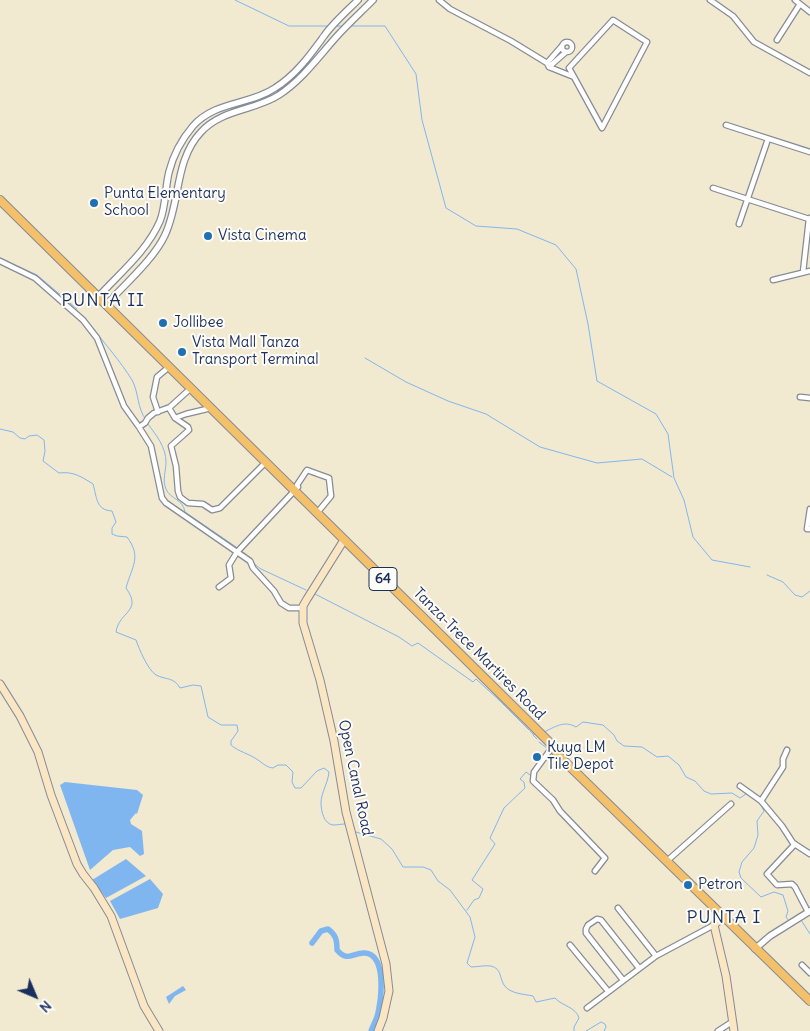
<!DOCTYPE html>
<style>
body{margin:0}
#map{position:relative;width:810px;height:1031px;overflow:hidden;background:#f1e9d0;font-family:Delius,sans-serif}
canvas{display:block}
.north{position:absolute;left:10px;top:971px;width:50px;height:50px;-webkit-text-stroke:4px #fdfcf7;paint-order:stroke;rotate:135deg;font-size:14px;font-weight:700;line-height:20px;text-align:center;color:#1b2f5e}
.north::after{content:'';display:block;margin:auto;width:18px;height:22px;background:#1b2f5e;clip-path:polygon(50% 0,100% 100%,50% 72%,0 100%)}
</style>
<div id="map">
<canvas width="810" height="1031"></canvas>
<div class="north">N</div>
</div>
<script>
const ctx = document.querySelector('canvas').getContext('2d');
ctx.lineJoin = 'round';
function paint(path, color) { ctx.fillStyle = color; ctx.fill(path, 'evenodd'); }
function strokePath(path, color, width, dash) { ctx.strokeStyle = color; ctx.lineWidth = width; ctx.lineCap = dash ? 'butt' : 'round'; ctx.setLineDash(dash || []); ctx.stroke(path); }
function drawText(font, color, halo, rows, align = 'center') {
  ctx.font = font + ' Delius,sans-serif'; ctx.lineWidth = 4; ctx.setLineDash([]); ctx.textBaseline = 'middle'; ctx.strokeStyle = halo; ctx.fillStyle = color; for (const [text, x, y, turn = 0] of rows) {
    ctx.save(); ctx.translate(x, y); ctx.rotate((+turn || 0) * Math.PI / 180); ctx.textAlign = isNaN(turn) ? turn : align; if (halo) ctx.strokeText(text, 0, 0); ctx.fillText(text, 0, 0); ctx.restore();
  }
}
paint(new Path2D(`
 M 65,782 L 137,790 L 143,795 L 137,814 L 136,813 L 130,820 L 131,824 L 142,831 L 144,854 L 140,856 L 130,847 L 113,850 L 90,870 L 60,785 Z
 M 126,859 L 146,876 L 106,898 L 92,880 Z
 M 150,879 L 163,894 L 158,908 L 120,919 L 110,901 Z
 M 183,986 L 186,990 L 175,996 L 169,1004 L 166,997 Z`), '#80b6ef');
strokePath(new Path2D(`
 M 235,0 L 289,26 L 328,26
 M 334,26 L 343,26
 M 349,26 L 385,26 L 416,74 L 422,120 L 446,208 L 476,226 L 517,229 L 556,245 L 576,269 L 588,324 L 597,381 L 656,414 L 668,434 L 674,478 L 684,500 L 693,537 L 712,560 L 750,567
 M 0,258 L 37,275 L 77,309
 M 92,327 C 105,344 121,362 132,380 C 139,393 137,408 146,420
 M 365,358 L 406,382 L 448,401 L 486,414 L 540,447 L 597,463 L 642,459 L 672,477
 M 148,424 C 156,435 166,447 166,462 C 166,471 162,480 166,489 C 170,499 183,499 185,512 L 236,547
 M 0,429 L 13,432 L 20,438 L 25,439 L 29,436 L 37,435 L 44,440 L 45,451 L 43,461 L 59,473 C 73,471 82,477 93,484 C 97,498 96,510 112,511 L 116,522 L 112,528 L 112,534 L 117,536 L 127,537 C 142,557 132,566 126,588 C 143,612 119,611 116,632 L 136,640 C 139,649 148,670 156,675 C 166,680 174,677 180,688 L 193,685 L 201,686 L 208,717 L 221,725 L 237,725 L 238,731 L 231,741 L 231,745 C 239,752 250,754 258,760 C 264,764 266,767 273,768 L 278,765 L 286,765 L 293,772 L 292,782 L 295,788 L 301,788 L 317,771 L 324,768 L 329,772 C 328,783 321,793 321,803 C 321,811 324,824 333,825 C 337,825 342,824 345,824
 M 243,552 C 251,558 253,564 261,569 L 306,590
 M 767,575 L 783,582 L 795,595 L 802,597 L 810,591
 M 315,594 L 399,637 L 412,646 L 418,643 L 473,682 L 476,679 L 499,700 L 529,730
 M 530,731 L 533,734 L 538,735
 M 544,732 C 555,727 564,720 576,727 L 583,722 L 603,725 L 614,735 L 617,741 L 624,746 L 642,747 L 657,757 L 668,756 L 679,765 L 686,777 L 695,781 L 704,791 L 711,794 L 732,793 L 740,798 L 746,794 L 749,795
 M 533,735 L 537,739
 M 539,742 L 548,749 L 546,752
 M 535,768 L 544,755
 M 760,803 L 764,811 L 757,821 L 758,835 L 754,848 L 742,862 L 739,872 L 741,878 L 761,897 L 774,892 L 783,895 L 788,911 L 786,917 L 789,921
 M 356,832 L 381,839 L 392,849 L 403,867 L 423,867 L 431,870 L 438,881 L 450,890 L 470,917 L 475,937 L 467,963 L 471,967 C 477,967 485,965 491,966 C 502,969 499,977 504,985 C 510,994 524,994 533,996 L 536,1002 L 555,998 C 562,1006 576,1007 579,1018 L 574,1027 L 574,1031
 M 467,910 L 474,900 L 479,898 L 483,889 L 472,880 L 495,844 L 490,838 L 504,808 L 525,788 L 524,782 L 520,779 L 526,772 L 530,775 L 533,772
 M 801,920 L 810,934
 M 586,1031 L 601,1022 L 605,1024 L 606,1027 L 604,1031`), '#80b6ef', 1);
strokePath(new Path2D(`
 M 312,943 L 321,931 L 328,929 C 336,935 337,940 337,950 C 348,963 353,952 365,953 C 387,955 381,999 378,1013 C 377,1019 373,1025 371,1031`), '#80b6ef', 5.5);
const minor = new Path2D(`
 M 439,0 L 450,9 L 511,41 L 547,63 L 549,67 L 574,77 L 602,128 L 647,42 L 613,20 L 569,68 L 574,77
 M 710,0 L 733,16 L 754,42 L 810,73
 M 795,0 L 810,12
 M 777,40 L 800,4
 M562 47a5 5 0 1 1 10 0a5 5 0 1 1-10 0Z
 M 547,63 L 561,47
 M 549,67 L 566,52
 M 726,125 L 810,152
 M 713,188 L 809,219
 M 739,224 L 768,139
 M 0,261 L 35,278 L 83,320 L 97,338 L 124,406 L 139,427
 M 803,272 L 809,219 L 810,218
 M 773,280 L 810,271
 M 191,388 L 170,407 L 154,413 L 148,418 L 145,423 L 139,427 L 151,446 L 162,498 L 166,503 L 250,561 L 253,568 L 274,591 L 281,603 L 289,608 L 303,608
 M 800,397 L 810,398
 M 169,408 L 175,418 L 186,414 L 211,408
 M 158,412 L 153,397 L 157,377 L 169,367
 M 175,418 L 188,427 L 189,430 L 171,446 L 176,466 L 178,491 L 180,497 L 188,503 L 203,504 L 212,510 L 220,508 L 266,462
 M 810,509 L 807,529 L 810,529
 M 219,587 L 231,578 L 229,565 L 237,552 L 298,487 L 297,485 L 307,470 L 329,478 L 331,496 L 317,513
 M 553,746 L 534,772 L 533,781 L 553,800 L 560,811 L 605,858 L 595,871
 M 740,786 L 761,801 L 782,826 L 793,843 L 810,854
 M 761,801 L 783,767 L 783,759 L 787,750
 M 795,844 L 767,874 L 777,885 L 792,884 L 795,887 L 808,912
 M 667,861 L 731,804
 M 618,908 L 656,956
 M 570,945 L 608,991
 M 802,965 L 810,973
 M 623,980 L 586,933 L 586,929 L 588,925 L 597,919 L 601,920 L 639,968
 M 587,1008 L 656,956 L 714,925
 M 718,1031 L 732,1022`);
const tertiary = new Path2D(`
 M 98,297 C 120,273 147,251 160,221 C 166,206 165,188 169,172 C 173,156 182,139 193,126 C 215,101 250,105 275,88 C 296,75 310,55 324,36 C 333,23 347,11 358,0
 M 106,305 C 124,285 154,259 165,235 C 181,201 174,161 201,132 C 222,109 254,111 279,95 C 303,79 319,56 338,35 C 349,23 361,12 373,0
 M 755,949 L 770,936 L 810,911`);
const secondary = new Path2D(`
 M 344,540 L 307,599 L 303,606 L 303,623 L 320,680 L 334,741 L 346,812 L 386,964 L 389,991 L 383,1018 L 378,1031
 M 0,684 L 20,716 L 38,752 L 51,795 L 77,864 L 83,874 L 94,888 L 111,916 L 144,1006 L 159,1031
 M 723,917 L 714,925 L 726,976 L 734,1031`);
const primary = new Path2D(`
 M 0,200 L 530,723 L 553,746 L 557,754 L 810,1001`);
strokePath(minor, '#868c97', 7);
strokePath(tertiary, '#868c97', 8);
strokePath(secondary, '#868c97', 9);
strokePath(primary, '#868c97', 10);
strokePath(minor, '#fff', 4.5);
strokePath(tertiary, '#fff', 5.5);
strokePath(secondary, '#fbe6c3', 7);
strokePath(primary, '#f4c16a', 8);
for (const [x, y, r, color] of [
 [94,203,5,"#1f6fb2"],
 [208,236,5,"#1f6fb2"],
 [163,323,5,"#1f6fb2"],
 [182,352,5,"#1f6fb2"],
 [537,757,5,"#1f6fb2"],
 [688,885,5,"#1f6fb2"]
]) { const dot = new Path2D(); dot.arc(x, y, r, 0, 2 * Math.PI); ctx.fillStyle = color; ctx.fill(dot); strokePath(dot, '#fdfcf7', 2); }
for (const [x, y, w] of [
 [383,579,28]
]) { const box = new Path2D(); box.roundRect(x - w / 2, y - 11.5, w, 23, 4); ctx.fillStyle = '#fdfcf7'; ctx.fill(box); strokePath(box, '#1b2f5e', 1); }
drawText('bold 14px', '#1b2f5e', null, [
 ["64",383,579]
]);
drawText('15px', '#1b2f5e', '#fdfcf7', [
 ["Punta Elementary",104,194],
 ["School",104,211],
 ["Vista Cinema",218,236],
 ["Jollibee",173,323],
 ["Vista Mall Tanza",192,343],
 ["Transport Terminal",192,360],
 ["Kuya LM",547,748],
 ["Tile Depot",547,765],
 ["Petron",698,885]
], 'left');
drawText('15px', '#1b2f5e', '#fdfcf7', [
 ["Tanza-Trece Martires Road",479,654,45],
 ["Open Canal Road",355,778,78]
]);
ctx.letterSpacing = '1px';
drawText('18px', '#1b2f5e', '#fdfcf7', [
 ["PUNTA II",103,301],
 ["PUNTA I",724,918]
]);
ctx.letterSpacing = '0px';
</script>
